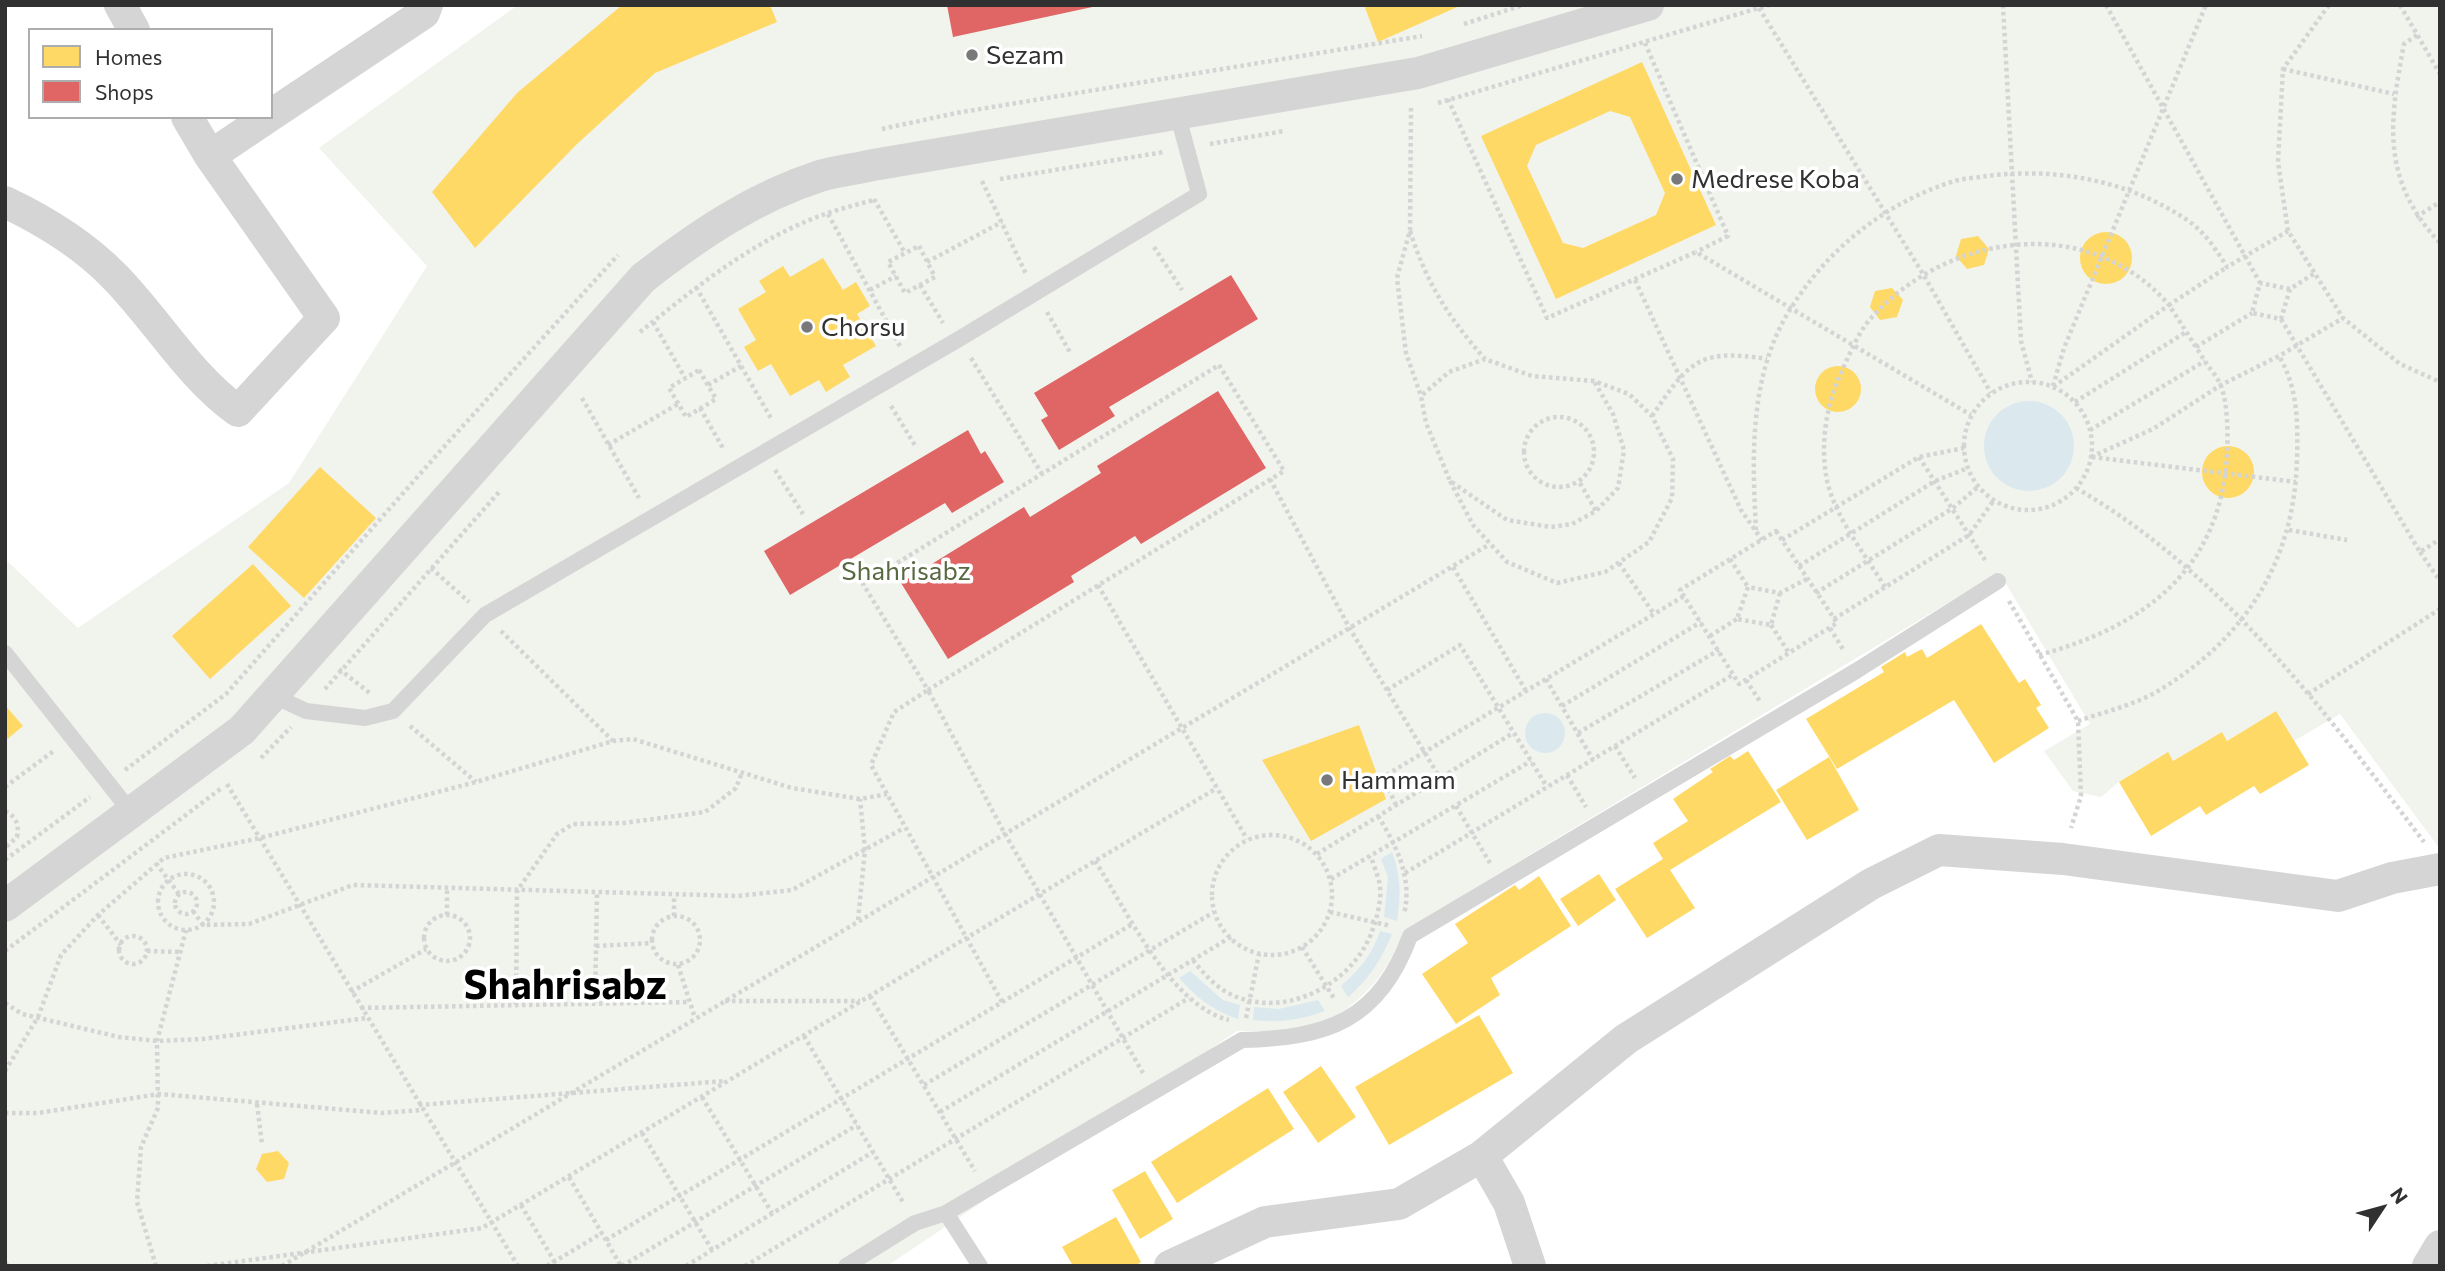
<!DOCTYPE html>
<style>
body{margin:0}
#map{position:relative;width:2445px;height:1271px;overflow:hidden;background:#fff;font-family:Commissioner,sans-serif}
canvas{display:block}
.frame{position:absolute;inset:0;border:7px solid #313131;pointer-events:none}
.legend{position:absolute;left:28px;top:28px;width:245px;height:91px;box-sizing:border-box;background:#fff;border:2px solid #adadad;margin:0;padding:9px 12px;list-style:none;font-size:21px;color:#313131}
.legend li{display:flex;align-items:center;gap:14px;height:35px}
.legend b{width:35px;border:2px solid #adadad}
.north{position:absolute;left:2347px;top:1173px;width:70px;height:70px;-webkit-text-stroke:5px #fff;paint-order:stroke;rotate:54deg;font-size:19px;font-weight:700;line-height:28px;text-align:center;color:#313131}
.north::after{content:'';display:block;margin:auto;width:24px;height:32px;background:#313131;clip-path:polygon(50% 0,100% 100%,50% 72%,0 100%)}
</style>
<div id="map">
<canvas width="2445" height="1271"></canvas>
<div class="frame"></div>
<ul class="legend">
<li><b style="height:19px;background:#ffd966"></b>Homes</li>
<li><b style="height:19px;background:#e06666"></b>Shops</li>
</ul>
<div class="north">N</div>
</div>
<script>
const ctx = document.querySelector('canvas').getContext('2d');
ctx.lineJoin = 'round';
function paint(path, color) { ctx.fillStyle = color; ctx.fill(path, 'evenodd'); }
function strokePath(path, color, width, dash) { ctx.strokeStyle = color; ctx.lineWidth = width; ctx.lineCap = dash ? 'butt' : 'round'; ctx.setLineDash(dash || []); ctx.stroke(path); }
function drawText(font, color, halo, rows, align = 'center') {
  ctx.font = font + ' Commissioner,sans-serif'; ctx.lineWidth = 7; ctx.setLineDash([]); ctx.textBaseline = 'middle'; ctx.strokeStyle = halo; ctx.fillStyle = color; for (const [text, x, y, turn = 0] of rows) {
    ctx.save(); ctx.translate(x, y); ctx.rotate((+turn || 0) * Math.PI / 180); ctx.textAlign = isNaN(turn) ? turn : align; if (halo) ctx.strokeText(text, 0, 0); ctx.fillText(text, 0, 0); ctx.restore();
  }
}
paint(new Path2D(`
 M 518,5 L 2440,5 L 2440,849 L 2340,714 L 2294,741 L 2276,711 L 2227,741 L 2222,732 L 2173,761 L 2167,753 L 2119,782 L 2101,797 L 2073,791 L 2044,751 L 2090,724 L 1999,572 L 1403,931 C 1392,967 1363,1003 1328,1020 C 1300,1033 1266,1031 1237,1031 L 887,1266 L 5,1266 L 5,559 L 78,628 L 289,483 L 427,266 L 319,148 Z`), '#f1f3ed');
paint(new Path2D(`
 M1984 446a45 45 0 1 1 90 0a45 45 0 1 1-90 0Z
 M1525 733a20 20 0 1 1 40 0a20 20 0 1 1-40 0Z
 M 1392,852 C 1401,876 1401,896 1397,921 L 1384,917 L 1388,877 L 1381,859 Z
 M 1380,931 L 1392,934 C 1381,960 1370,978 1348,997 L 1341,986 C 1360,969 1372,955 1380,931 Z
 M 1190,971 L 1223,1000 L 1240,1005 L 1238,1019 C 1212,1010 1197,998 1179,978 Z
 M 1318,1000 L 1325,1011 C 1300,1020 1279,1023 1253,1020 L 1254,1007 L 1279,1009 Z`), '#dbe9ef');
paint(new Path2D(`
 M 770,5 L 777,22 L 655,73 L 577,144 L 475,248 L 432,192 L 517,93 L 621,6 Z
 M 1364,5 L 1462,5 L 1378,42 Z
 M 1642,62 L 1716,225 L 1556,299 L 1481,136 ZM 1610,111 L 1630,117 L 1665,193 L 1656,215 L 1583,248 L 1563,243 L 1527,166 L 1536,145 Z
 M2080 258a26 26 0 1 1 52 0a26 26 0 1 1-52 0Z
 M 1978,236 L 1989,249 L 1984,265 L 1967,269 L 1956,256 L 1961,239 Z
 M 823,258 L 843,290 L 856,282 L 870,306 L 857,314 L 876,346 L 843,365 L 850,377 L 826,392 L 819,380 L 790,396 L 771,364 L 758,371 L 744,347 L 756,340 L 738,309 L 766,292 L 759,281 L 783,266 L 790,277 Z
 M 1892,288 L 1903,300 L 1897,317 L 1880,320 L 1870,307 L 1875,291 Z
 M1815 389a23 23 0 1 1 46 0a23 23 0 1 1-46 0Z
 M2202 472a26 26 0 1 1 52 0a26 26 0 1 1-52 0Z
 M 320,467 L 376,518 L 304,598 L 248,547 Z
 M 253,564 L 291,606 L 210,679 L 172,636 Z
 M 1981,624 L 2019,683 L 2025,679 L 2041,705 L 2036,708 L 2049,728 L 1994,763 L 1954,700 L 1837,769 L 1806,719 L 1884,672 L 1881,667 L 1905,652 L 1907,657 L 1922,649 L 1927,658 Z
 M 5,705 L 23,726 L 5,741 Z
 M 2276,711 L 2309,765 L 2260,794 L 2254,786 L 2206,815 L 2200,806 L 2151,836 L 2119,782 L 2168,752 L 2173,761 L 2222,732 L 2227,741 Z
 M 1359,725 L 1386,799 L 1311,841 L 1262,760 Z
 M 1748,751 L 1781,802 L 1670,870 L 1695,908 L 1647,938 L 1615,889 L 1663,859 L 1653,843 L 1688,821 L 1673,799 L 1713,772 L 1710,769 L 1730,756 L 1734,760 Z
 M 1829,757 L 1859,810 L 1807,840 L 1776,790 Z
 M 1599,874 L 1616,900 L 1578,926 L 1560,899 Z
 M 1539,876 L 1571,926 L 1491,978 L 1500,995 L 1456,1024 L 1422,974 L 1468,943 L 1455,924 L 1515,885 L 1519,890 Z
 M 1479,1015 L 1513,1073 L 1389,1145 L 1355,1087 Z
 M 1321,1066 L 1356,1117 L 1318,1143 L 1283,1092 Z
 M 1268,1088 L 1294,1129 L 1177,1203 L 1151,1162 Z
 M 278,1151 L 289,1163 L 284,1179 L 267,1182 L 256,1169 L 262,1154 Z
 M 1145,1171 L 1173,1219 L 1140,1239 L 1112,1190 Z
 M 1116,1217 L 1141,1262 L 1135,1266 L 1073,1266 L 1062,1247 Z`), '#ffd966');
paint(new Path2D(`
 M 947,5 L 1097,5 L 1097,6 L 953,37 Z
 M 1231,275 L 1258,319 L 1109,407 L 1115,416 L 1059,450 L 1041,420 L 1048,416 L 1034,393 Z
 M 1218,391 L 1266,468 L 1141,544 L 1135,536 L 1071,576 L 1074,582 L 948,659 L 901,583 L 1024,507 L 1030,517 L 1101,473 L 1097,466 Z
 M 968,430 L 981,454 L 985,451 L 1004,482 L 952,513 L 945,503 L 790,595 L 764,551 Z`), '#e06666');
strokePath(new Path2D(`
 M 2003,5 L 2021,341 L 2032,382
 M 2106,5 L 2260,283
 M 2329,5 L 2283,69 L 2278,162 L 2288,231 L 2343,318 L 2400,364 L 2440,382
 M 2400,5 L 2440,74
 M 1759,8 L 1923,274 L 1991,393
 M 1464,24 L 1523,5
 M 2417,35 L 2404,44 C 2389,123 2381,180 2440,243
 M 1645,43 L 1728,236 L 1696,252
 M 2283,69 L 2394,94
 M 1448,99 L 1547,318 L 1696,252 L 1971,415
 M 1438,103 L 1769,5
 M 1411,108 L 1410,230 L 1397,278 L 1406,353 L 1421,396
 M 882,129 L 956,113 L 1422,36
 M 1210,144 L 1284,131
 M 1000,179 L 1164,152
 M 982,181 L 1026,274
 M 874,199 L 905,253
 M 828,214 L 901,348
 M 2416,217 L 2440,202
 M 1410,231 C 1427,284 1448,317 1485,359
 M 919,246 L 935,277 L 905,293 L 888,262 Z
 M 1154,247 L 1182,290
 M 927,262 L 1002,222
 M 1635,280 L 1741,510 L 1762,540
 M 920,285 L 943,323
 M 696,287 L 772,420
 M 2290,289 L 2260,283 L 2252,313 L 2281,319 L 2290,289 L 2315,273
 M 870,290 L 896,276
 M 1047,312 L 1071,354
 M 2281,319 L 2420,552 L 2440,539
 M 653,322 L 685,378
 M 640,332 C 694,289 751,242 817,217 C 835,210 855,205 874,200
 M 2196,347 L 2252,313
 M 971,358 L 1042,474
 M 1219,365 L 1284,471 L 928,690 L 863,584 Z
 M 699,370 L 716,399 L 686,417 L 669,388 Z
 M1964 446a64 64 0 1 1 128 0a64 64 0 1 1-128 0Z
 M 708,385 L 741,366
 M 2053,386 L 2064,348 L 2206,5
 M 582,398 L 639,498
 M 2075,402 L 2186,332
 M 891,406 L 916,447
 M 700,408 L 724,450
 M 1652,416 C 1689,362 1698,348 1767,359
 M1524 452a35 35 0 1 1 70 0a35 35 0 1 1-70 0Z
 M 2090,430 L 2205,361
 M 608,445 L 678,404
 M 1919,457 L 1987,563
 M 2091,457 L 2153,429 L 2221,385 L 2279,356 L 2343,318
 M 2092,457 L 2296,482
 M 775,470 L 803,514
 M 1270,479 L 1350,629 L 1440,778
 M 1450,481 L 1473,525 L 1507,562 L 1557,583 L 1605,572 L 1649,542 L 1672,498 L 1673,459 L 1652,416 L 1629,394 L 1594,381 L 1532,376 L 1485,359 L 1449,372 L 1421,396 L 1426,423 L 1450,481 L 1507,520 L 1551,527 L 1572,524 L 1596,511 L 1618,488 L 1624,450 L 1613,414 L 1594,381
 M 1580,483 L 1596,511
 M 2076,488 C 2222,572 2324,710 2424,842
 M 1756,530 C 1752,455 1749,374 1791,308 C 1828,249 1884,204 1951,182 C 1962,178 1976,178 1987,176 C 2058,167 2131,181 2190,222 C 2206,234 2217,251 2227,267 L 2288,231
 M 2289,530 L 2347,540
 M 1776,531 L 1837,623 L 1739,684 L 1680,590 Z
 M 1782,540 L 1919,457 L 1964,448
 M 2420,552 L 2440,581
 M 1730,559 L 1748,587
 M 1619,563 L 1654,614
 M 1799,566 L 1935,481 L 1968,468
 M 1453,567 L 1526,691
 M 431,568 L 469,602
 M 1098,585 L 1247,839
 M 1885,587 C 1865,554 1832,514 1826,475 C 1820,437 1828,400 1844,366 C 1852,349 1860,329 1873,316 C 1950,232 2090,213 2169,305 L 2053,387
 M 1780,593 L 1771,625 L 1737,619 L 1748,587 L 1780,593 L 1807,579
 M 1816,593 L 1953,508 L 1979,486
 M 2009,601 L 2078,721 L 2081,796 L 2071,828
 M 1834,619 L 1969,535 L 1994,500
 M 1771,625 L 1789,653
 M 1830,628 L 1844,651
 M 501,631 L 613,741
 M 1710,636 L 1737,619
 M 2039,655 C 2143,627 2221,570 2227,454 C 2228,434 2228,405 2221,386 C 2218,378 2211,370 2206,363 C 2194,344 2182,325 2169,305 L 2227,267
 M 339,669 L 371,694
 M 1546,679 L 1593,760
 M 1746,680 L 1761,703
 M 325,689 L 500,491
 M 1387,690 L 1460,645 L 1547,787
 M 2308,694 L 2440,609
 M 1562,706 L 1701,622
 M 2078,721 C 2104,712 2134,705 2158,691 C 2245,639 2294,562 2297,460 C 2298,423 2298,388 2279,356
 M 410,726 L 476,782
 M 1578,733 L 1719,650
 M 1615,746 L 1635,778
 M 261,758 L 291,727
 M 125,770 L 226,694 L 442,449 L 618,255
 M 1567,775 L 1586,807
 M 227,784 L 518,1266
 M 5,787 L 55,750
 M 1396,805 L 1383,777 L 1684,596
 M 1456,806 L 1490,863
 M 5,811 C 17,817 19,825 17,837 L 5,848
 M 1378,816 C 1396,845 1413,878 1404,914
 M1212 895a60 60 0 1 1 120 0a60 60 0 1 1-120 0Z
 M 1317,854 L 1513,733
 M 5,860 L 90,797
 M 1095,861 C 1127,910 1169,1005 1229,1020
 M 156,863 L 179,894
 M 1405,873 L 1734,674
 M158 902a28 28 0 1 1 56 0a28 28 0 1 1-56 0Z
 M 1331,879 L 1531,761
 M175 903a11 11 0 1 1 22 0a11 11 0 1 1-22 0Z
 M 193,911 L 203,925 L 249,924 L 353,885 L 738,896 L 792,890 L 904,828
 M 1330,912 L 1391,926
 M 98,915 L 121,945
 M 447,915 L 447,889
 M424 938a23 23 0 1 1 46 0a23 23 0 1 1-46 0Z
 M652 940a24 24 0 1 1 48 0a24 24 0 1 1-48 0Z
 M 674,916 L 674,895
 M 858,920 L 865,850 L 860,799
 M119 950a14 14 0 1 1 28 0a14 14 0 1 1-28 0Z
 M 596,946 L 652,943
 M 1302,947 L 1335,1000
 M 5,951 L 223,787
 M 147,951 L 180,952
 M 1193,960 C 1203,973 1214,985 1228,993 C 1282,1021 1350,986 1371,934 C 1377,918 1383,898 1379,881 C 1377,873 1373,864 1371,856
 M 678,965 L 695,1018
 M 351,992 L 426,949
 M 870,996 L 975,1171
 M 725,1001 L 860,1001
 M 1002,1002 L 871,765 L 894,712 L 928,690 L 1005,834 L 1143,1073
 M 5,1003 L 22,1014 L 119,1037 L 157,1041 L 203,1039 L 367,1018
 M 595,1003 L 597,893
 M 516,1005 L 517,891 L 557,834 L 573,824 L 624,823 L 705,812 L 736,788 L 741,775
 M 361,1008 L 688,1002
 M 1246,1018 L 1259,954
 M 804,1036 L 904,1204
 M 5,1071 L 38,1017 L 61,955 L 98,915 L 164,858 L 260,838 L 476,782 L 613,741 L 633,739 L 792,788 L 860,799 L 887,794
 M 924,1085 L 1214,912
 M 702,1097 L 772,1213
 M 257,1104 L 262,1144
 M 419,1105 L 725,1081
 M 940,1112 L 1231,937
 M 5,1113 L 38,1113 L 159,1094 L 382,1113 L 421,1110
 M 642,1133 L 712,1250
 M 569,1177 L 621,1266
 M 521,1205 L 557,1266
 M 606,1240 L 1134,923
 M 5,1262 L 8,1266
 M 156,1266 L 137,1202 L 141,1147 L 158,1108 L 157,1041 L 186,930
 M 207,1266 L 482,1228 L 1217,788
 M 282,1266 L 1490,544
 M 547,1266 L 602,1233
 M 622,1266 L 857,1125
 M 686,1266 L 873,1152
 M 745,1266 L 1189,998`), '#d4d4d4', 4.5, [3.5, 3.5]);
strokePath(new Path2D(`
 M 5,653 L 131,812
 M 274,696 L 306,711 L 365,718 L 393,711 L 485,615 L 959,339 L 1199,194 L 1178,116
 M 946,1213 L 1242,1040 C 1327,1038 1379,1021 1410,936 L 1856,671 L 1998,581
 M 846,1266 L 915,1223 L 946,1213 L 980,1266`), '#d5d5d5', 16);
strokePath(new Path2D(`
 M 120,5 L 134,30
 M 271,115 L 424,13 L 427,5
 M 187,117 L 210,156
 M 5,202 C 45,221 84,245 115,277 C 158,321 188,375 238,411 L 324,318 L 210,156 L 268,117
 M 5,906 L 242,730 L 643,278 C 697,236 754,197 820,176 C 837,171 856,169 873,165 L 1418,73 L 1648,5
 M 1482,1156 L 1509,1203 L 1530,1266
 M 1170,1266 L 1265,1222 L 1399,1204 L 1482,1156 L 1626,1039 L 1871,884 L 1939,850 L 2063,859 L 2338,896 L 2392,878 L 2440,869
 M 2428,1266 L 2440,1246`), '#d5d5d5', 32);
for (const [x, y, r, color] of [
 [972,55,7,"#797979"],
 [1677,179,7,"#797979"],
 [807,327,7,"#797979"],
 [1327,780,7,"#797979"]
]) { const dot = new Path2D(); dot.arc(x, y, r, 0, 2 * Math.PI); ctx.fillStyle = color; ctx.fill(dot); strokePath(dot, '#fff', 2.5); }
drawText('26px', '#313131', '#fff', [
 ["Sezam",986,55],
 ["Medrese Koba",1691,179],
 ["Chorsu",821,327],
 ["Hammam",1341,780]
], 'left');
drawText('26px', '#586942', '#fff', [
 ["Shahrisabz",906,571]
]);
drawText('bold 40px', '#000', '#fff', [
 ["Shahrisabz",565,986]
]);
</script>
